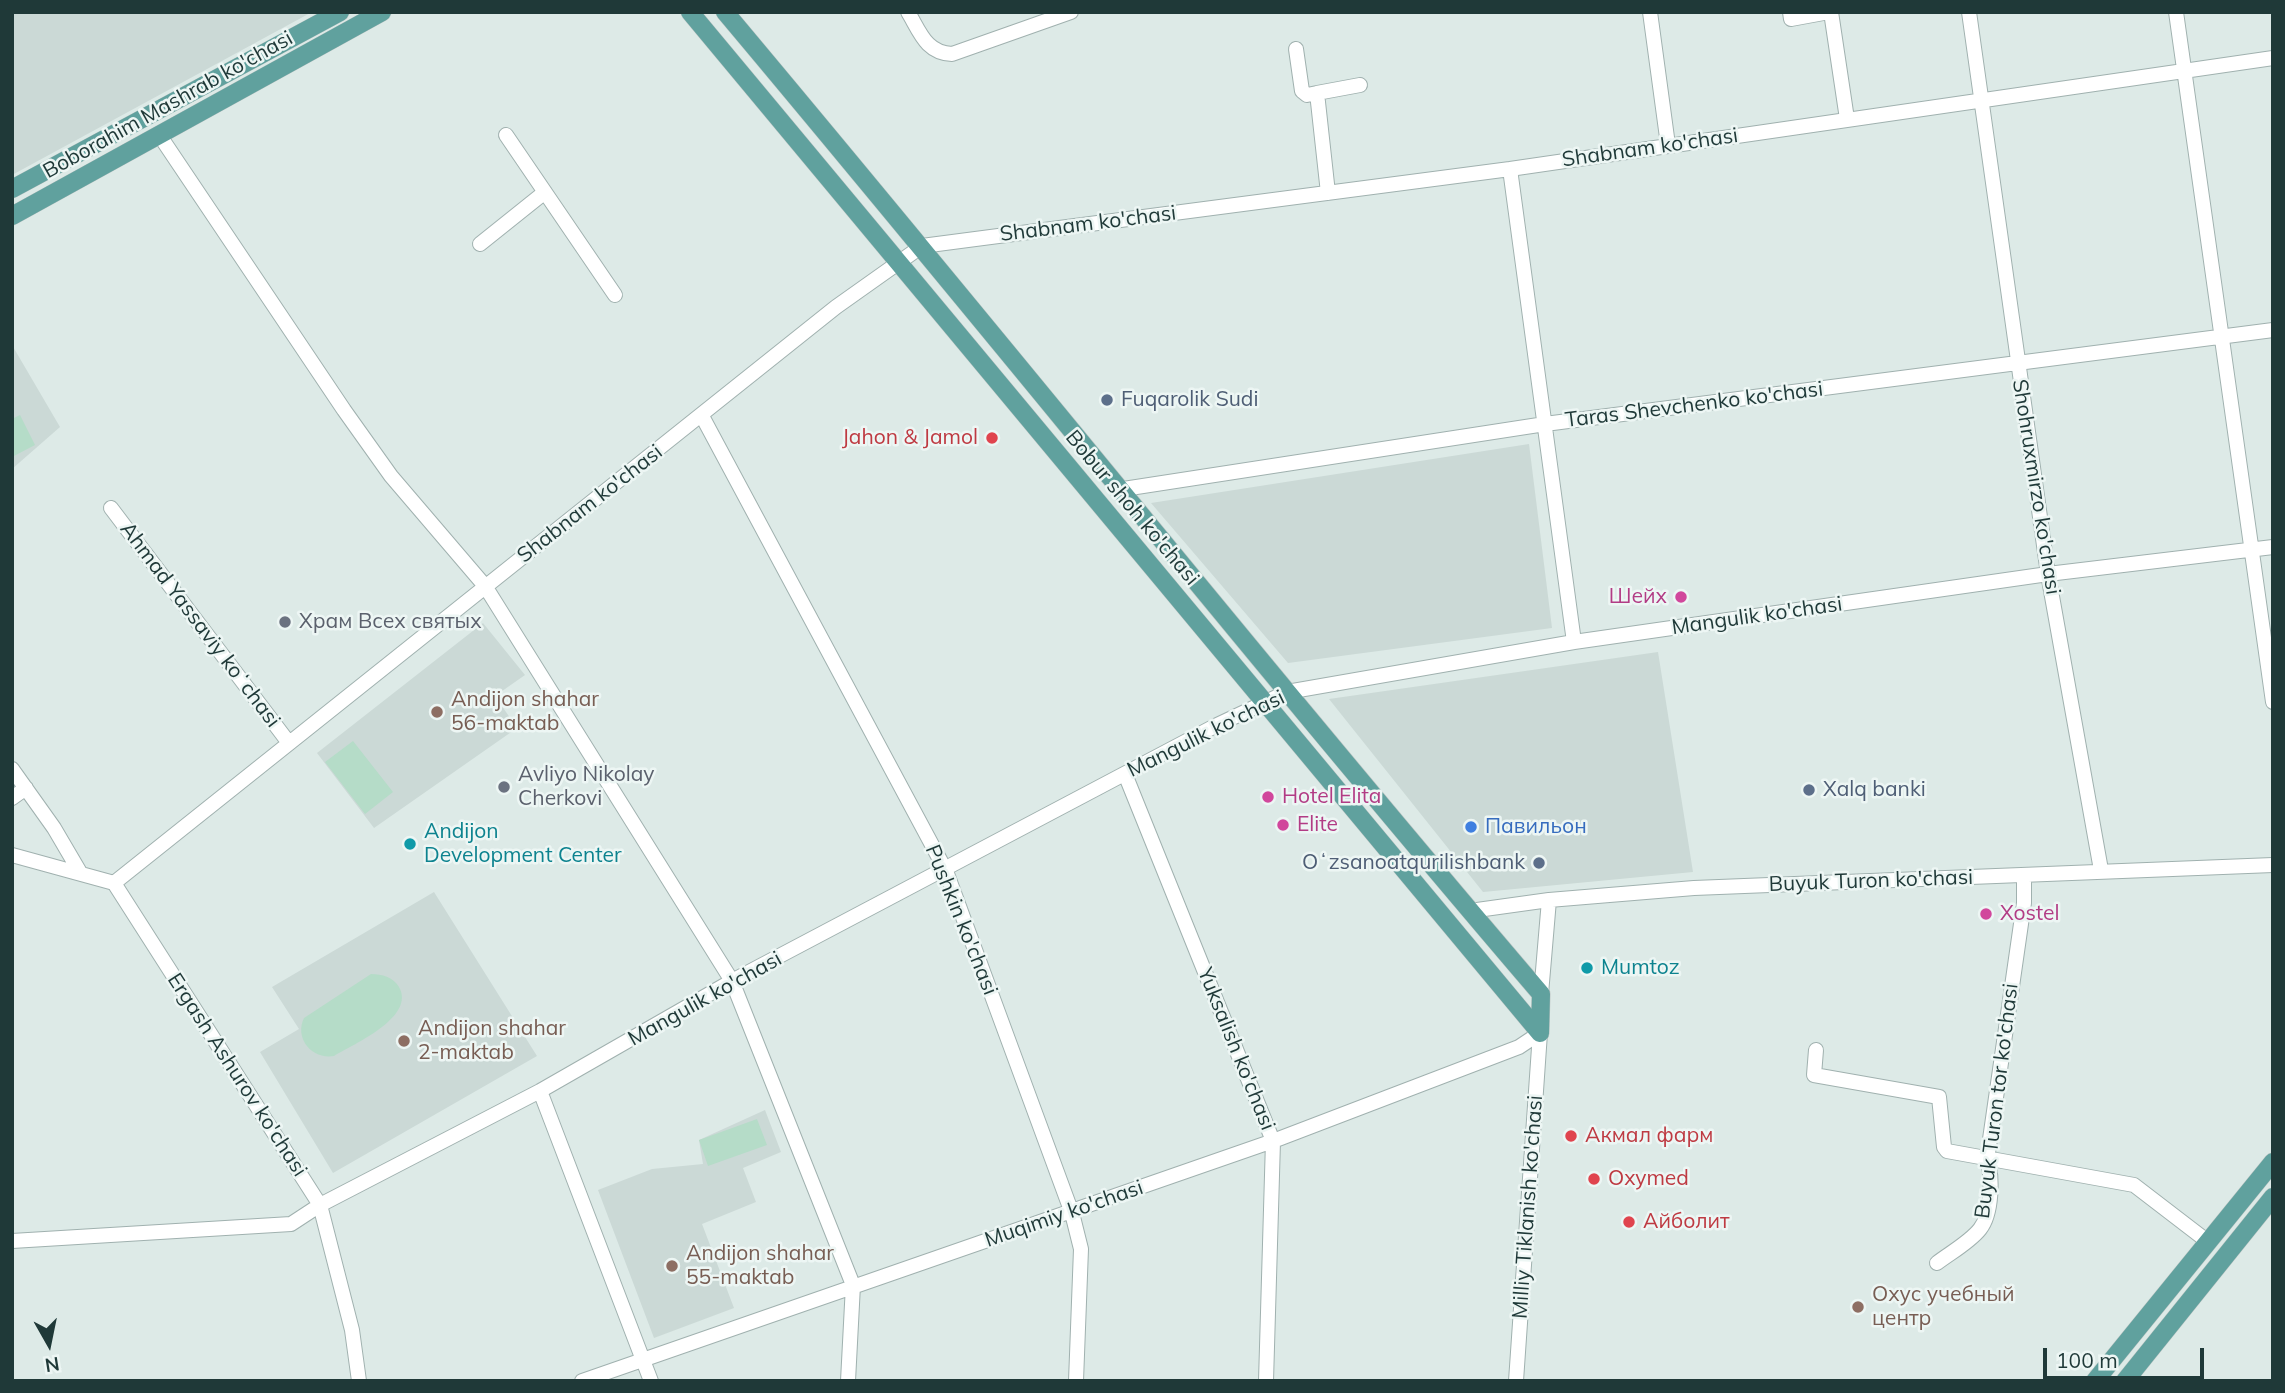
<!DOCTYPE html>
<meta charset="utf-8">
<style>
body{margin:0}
#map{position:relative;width:2285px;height:1393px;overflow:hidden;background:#ddeae7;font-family:Mulish,sans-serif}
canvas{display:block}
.frame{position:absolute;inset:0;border:14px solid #1f3938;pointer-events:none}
.north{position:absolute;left:14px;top:1309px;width:70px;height:70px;-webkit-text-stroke:5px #edf6f4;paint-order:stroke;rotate:171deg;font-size:19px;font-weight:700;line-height:28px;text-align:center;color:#1f3938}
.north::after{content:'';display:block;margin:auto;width:24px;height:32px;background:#1f3938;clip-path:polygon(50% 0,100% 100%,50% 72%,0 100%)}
.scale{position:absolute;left:2043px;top:1348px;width:161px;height:32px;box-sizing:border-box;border:4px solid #1f3938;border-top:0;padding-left:9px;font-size:21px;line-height:24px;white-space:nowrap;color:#1f3938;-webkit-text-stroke:5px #edf6f4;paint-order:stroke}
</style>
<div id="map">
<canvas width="2285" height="1393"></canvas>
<div class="frame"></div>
<div class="north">N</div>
<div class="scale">100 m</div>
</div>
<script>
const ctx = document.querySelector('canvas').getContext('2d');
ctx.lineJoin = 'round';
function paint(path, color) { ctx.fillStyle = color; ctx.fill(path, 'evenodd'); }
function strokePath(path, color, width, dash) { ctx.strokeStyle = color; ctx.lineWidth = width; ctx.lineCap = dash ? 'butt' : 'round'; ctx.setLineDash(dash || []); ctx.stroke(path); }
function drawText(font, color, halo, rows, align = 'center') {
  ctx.font = font + ' Mulish,sans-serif'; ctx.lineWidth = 5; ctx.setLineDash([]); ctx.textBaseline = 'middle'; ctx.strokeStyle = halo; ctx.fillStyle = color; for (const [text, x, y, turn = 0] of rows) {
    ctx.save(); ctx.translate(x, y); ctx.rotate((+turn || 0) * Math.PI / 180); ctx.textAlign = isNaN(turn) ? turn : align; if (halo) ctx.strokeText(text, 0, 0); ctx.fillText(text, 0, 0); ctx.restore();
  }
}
paint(new Path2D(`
 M 12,12 L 312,12 L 12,175 Z
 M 12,345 L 60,427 L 12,469 Z
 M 1529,444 L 1552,628 L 1288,663 L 1151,503 Z
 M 483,623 L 525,675 L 495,696 L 517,728 L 374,828 L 317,753 Z
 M 1658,652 L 1693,872 L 1483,892 L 1329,699 Z
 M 434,892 L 537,1056 L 333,1173 L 260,1052 L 299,1029 L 272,987 Z
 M 765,1110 L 781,1152 L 743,1168 L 756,1202 L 702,1224 L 734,1308 L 654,1338 L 598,1190 L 652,1169 L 703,1164 L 699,1140 Z`), '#cbd9d6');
paint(new Path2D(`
 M 20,415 L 35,445 L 12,457 L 12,419 Z
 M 353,741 L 393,792 L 365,814 L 325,762 Z
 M 371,974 C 382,974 393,977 399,987 C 416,1017 354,1044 334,1056 C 312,1060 294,1038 304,1018 Z
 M 757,1119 L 767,1145 L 708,1166 L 699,1140 Z`), '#b5dcc8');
const minor = new Path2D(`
 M 908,12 C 920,32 926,53 952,54 L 1071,12
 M 1650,12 L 1668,145
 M 1790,12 L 1791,19 L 1829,12
 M 1831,12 L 1847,119
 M 1969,12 L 2048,574 L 2101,870
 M 2176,12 L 2273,702
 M 1296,49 L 1302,91 L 1307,95 L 1317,93 L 1328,193
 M 1317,93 L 1360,85
 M 506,135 L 615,295
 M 160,136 L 344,410 L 391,476 L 485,586 L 732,981 L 853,1285 L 848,1381
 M 1510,169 L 1574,642
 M 480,244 L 545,192
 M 702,416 L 946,871 L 1072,1213 L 1081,1249 L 1076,1381
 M 1117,490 L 1545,424 L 2273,330
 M 111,508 L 289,743
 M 12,769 L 54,828 L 81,874
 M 1125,774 L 1273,1141 L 1266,1381
 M 12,798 L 26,788
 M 12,855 L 114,883 L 320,1205 L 352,1330 L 359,1381
 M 114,883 L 836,307 L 922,246 L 1510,169 L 2273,58
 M 1470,911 L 1549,900 L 1694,888 L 2273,865
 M 1541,994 L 1549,900
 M 1816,1050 L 1814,1075 L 1939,1097 L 1944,1147 L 1947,1151 L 2134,1185 L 2207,1241
 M 540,1091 L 651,1381
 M 12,1241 L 291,1224 L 320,1205 L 540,1091 L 732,981 L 1215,726 L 1287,692 L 1574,642 L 2048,574 L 2273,547
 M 1937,1263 C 1950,1253 1970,1242 1980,1229 C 1992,1214 1993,1177 1987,1160 L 2024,903 L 2024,876
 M 582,1381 L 1273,1141 L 1519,1047 L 1540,1033
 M 1516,1381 L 1540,1033`);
const major = new Path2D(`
 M 690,12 L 1540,1033
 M 725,12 C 999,338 1264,670 1541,994 L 1540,1033
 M 12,189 L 340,12
 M 12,216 L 382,12
 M 2095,1381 L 2273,1162
 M 2125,1381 L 2273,1197`);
strokePath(minor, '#a0b1af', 16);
strokePath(major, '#bcc4c3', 19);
strokePath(minor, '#fff', 14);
strokePath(major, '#60a19e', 18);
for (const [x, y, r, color] of [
 [1107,400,7,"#5c6f8a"],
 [992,438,7,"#e0444e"],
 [1681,597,7,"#d1479c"],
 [285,622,7,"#6b7280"],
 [437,712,7,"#8d6e63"],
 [504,787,7,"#6b7280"],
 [1809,790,7,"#5c6f8a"],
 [1268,797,7,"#d1479c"],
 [1283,825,7,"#d1479c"],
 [1471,827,7,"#3f7fe0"],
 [410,844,7,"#0f9aa8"],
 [1539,863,7,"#5c6f8a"],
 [1986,914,7,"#d1479c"],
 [1587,968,7,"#0f9aa8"],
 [404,1041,7,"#8d6e63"],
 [1571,1136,7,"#e0444e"],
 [1594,1179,7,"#e0444e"],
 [1629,1222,7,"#e0444e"],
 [672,1266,7,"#8d6e63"],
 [1858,1307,7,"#8d6e63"]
]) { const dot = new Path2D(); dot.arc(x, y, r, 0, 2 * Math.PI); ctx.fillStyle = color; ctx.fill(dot); strokePath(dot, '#edf6f4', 2.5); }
drawText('21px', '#1f3938', '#edf6f4', [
 ["Boborahim Mashrab ko'chasi",168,105,-29],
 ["Shabnam ko'chasi",1650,148,-8],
 ["Shabnam ko'chasi",1088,224,-7],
 ["Taras Shevchenko ko'chasi",1694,405,-7],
 ["Shohruxmirzo ko'chasi",2036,487,81],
 ["Shabnam ko'chasi",590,504,-38],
 ["Bobur shoh ko'chasi",1132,508,50],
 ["Mangulik ko'chasi",1757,616,-8],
 ["Ahmad Yassaviy koʻchasi",200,625,53],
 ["Mangulik ko'chasi",1206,734,-26],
 ["Buyuk Turon ko'chasi",1871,881,-2],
 ["Pushkin ko'chasi",961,920,68],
 ["Mangulik ko'chasi",705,999,-29],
 ["Yuksalish ko'chasi",1236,1049,68],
 ["Ergash Ashurov ko'chasi",237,1075,57],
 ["Buyuk Turon tor ko'chasi",1997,1101,-83],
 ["Milliy Tiklanish ko'chasi",1528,1207,-86],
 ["Muqimiy ko'chasi",1064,1214,-19]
]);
drawText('21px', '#4e5e75', '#edf6f4', [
 ["Fuqarolik Sudi",1121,400],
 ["Xalq banki",1823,790],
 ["Oʻzsanoatqurilishbank",1525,863,"right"]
], 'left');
drawText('21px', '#be3a42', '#edf6f4', [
 ["Jahon & Jamol",978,438,"right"],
 ["Акмал фарм",1585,1136],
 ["Oxymed",1608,1179],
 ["Айболит",1643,1222]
], 'left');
drawText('21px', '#b23c85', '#edf6f4', [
 ["Шейх",1667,597,"right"],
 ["Hotel Elita",1282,797],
 ["Elite",1297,825],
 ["Xostel",2000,914]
], 'left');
drawText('21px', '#5b616d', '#edf6f4', [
 ["Храм Всех святых",299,622],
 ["Avliyo Nikolay",518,775],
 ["Cherkovi",518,799]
], 'left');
drawText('21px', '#785e54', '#edf6f4', [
 ["Andijon shahar",451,700],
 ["56-maktab",451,724],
 ["Andijon shahar",418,1029],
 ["2-maktab",418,1053],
 ["Andijon shahar",686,1254],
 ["55-maktab",686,1278],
 ["Охус учебный",1872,1295],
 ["центр",1872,1319]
], 'left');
drawText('21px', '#366cbe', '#edf6f4', [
 ["Павильон",1485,827]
], 'left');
drawText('21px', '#0d838f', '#edf6f4', [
 ["Andijon",424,832],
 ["Development Center",424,856],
 ["Mumtoz",1601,968]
], 'left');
</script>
